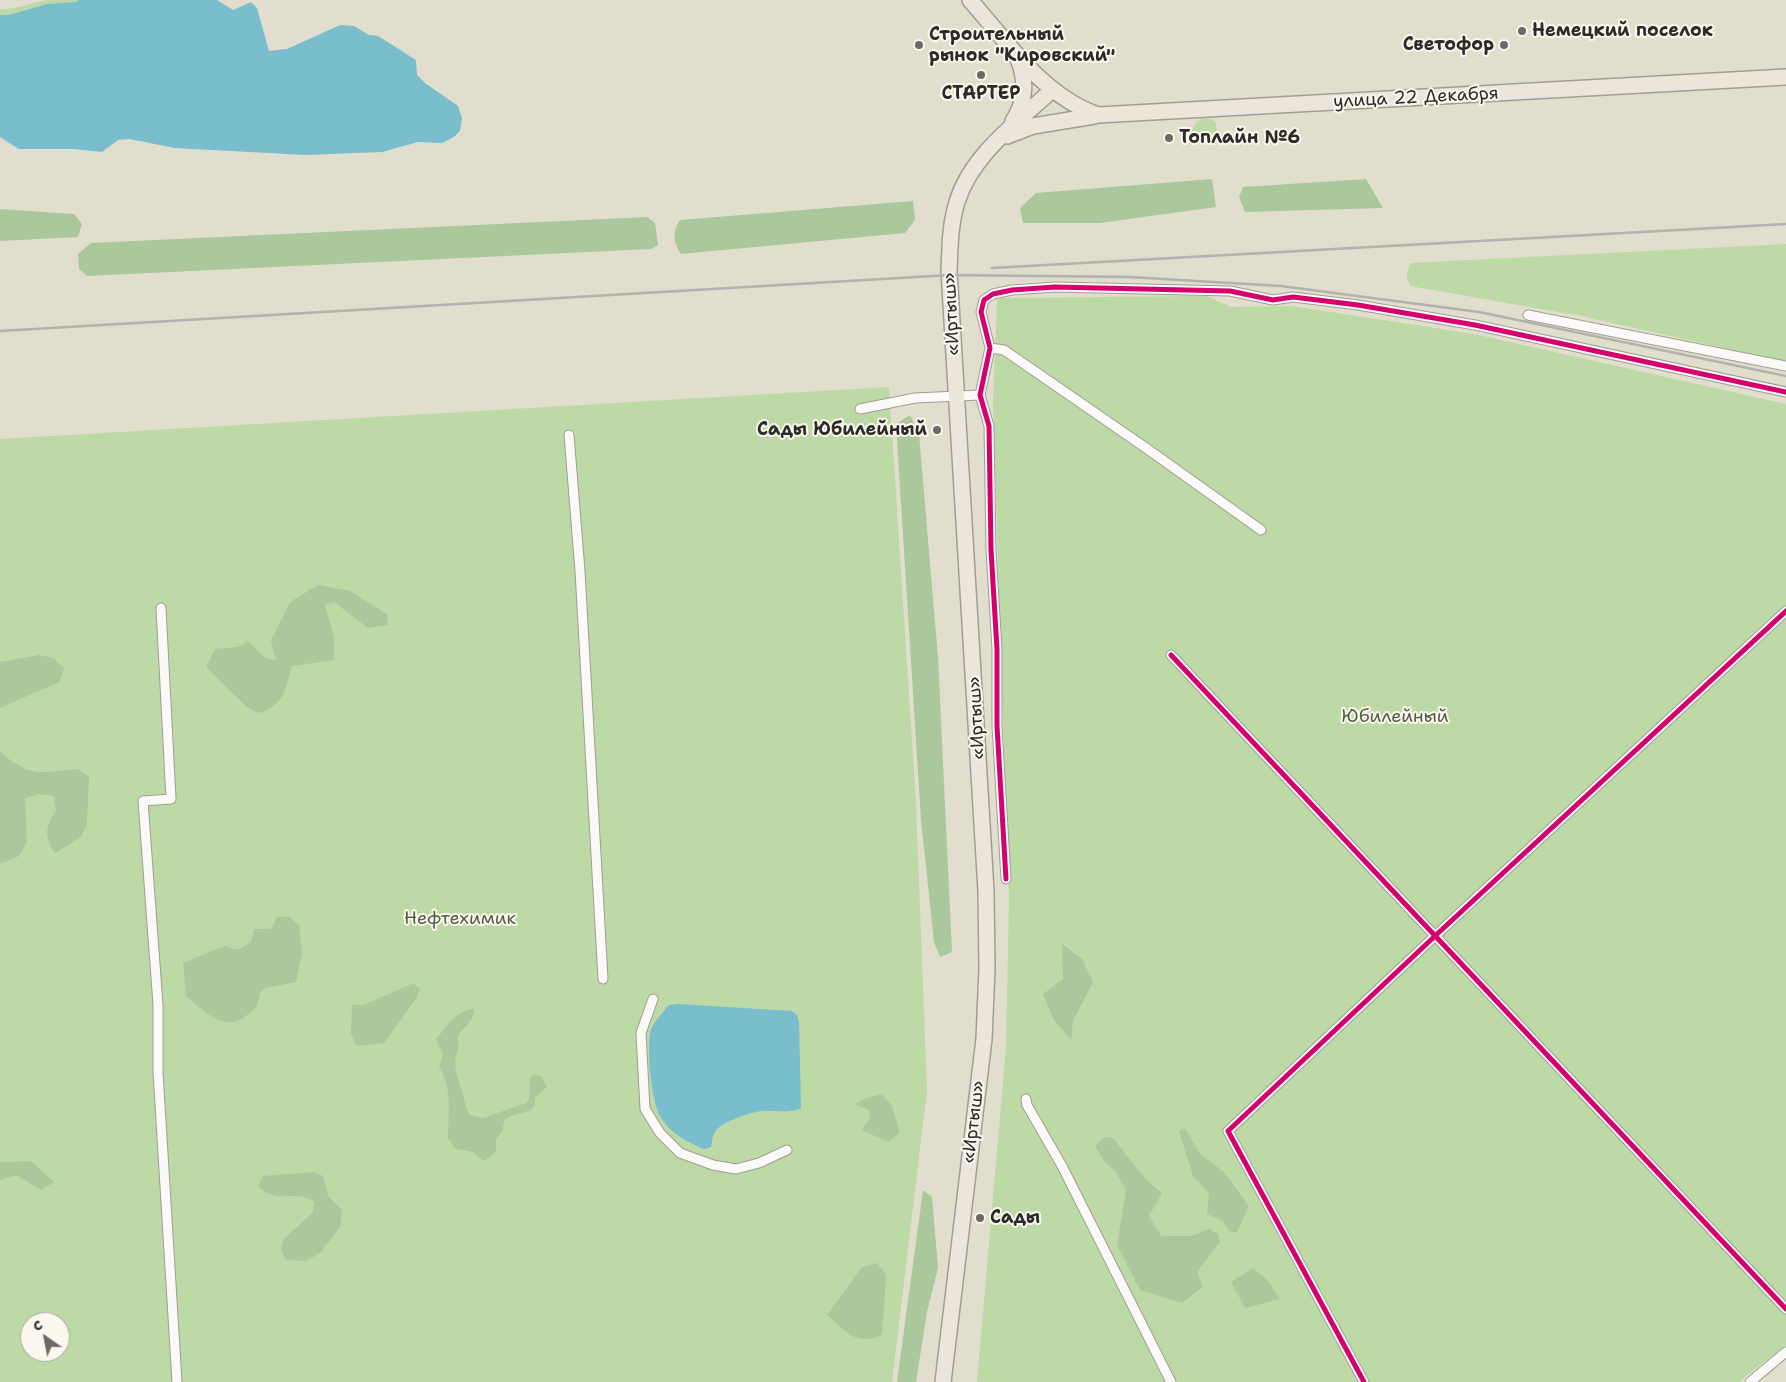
<!DOCTYPE html>
<meta charset="utf-8">
<style>
body{margin:0}
#map{position:relative;width:1786px;height:1382px;overflow:hidden;background:#e2decd;font-family:"Shantell Sans",sans-serif}
canvas{display:block}
.north{position:absolute;left:20px;top:1312px;width:50px;height:50px;box-sizing:border-box;background:#fbf7ec;border:1px solid #a8a59f;border-radius:50%;rotate:327deg;font-size:14px;font-weight:700;line-height:20px;text-align:center;color:#2b2b2b}
.north::after{content:'';display:block;margin:auto;width:18px;height:22px;background:#6b6a64;clip-path:polygon(50% 0,100% 100%,50% 72%,0 100%)}
</style>
<div id="map">
<canvas width="1786" height="1382"></canvas>
<div class="north">С</div>
</div>
<script>
const ctx = document.querySelector('canvas').getContext('2d');
ctx.lineJoin = 'round';
function paint(path, color) { ctx.fillStyle = color; ctx.fill(path, 'evenodd'); }
function strokePath(path, color, width, dash) { ctx.strokeStyle = color; ctx.lineWidth = width; ctx.lineCap = dash ? 'butt' : 'round'; ctx.setLineDash(dash || []); ctx.stroke(path); }
function drawText(font, color, halo, rows, align = 'center') {
  ctx.font = font + ' "Shantell Sans",sans-serif'; ctx.lineWidth = 4; ctx.setLineDash([]); ctx.textBaseline = 'middle'; ctx.strokeStyle = halo; ctx.fillStyle = color; for (const [text, x, y, turn = 0] of rows) {
    ctx.save(); ctx.translate(x, y); ctx.rotate((+turn || 0) * Math.PI / 180); ctx.textAlign = isNaN(turn) ? turn : align; if (halo) ctx.strokeText(text, 0, 0); ctx.fillText(text, 0, 0); ctx.restore();
  }
}
paint(new Path2D(`
 M 48,0 L 79,0 L 75,2 L 47,4 L 8,15 L 0,15 L 0,9 C 15,10 32,3 48,0 Z
 M 1202,118 L 1212,119 L 1216,123 L 1217,137 L 1207,143 L 1194,144 L 1191,141 C 1191,131 1193,123 1202,118 Z
 M 1786,244 L 1786,362 L 1581,316 L 1410,286 C 1406,277 1406,272 1411,263 Z
 M 1207,296 L 1231,307 L 1292,306 L 1474,334 L 1786,404 L 1786,1345 L 1738,1382 L 977,1382 L 1006,1047 L 1009,899 L 993,403 L 997,298 Z
 M 889,387 L 916,803 L 927,1091 L 892,1382 L 0,1382 L 0,439 ZM 30,1322 L 60,1322 L 60,1352 L 30,1352 Z`), '#bcd9a6');
paint(new Path2D(`
 M 1212,179 L 1216,207 L 1100,223 L 1023,223 L 1020,208 L 1036,193 Z
 M 1366,179 L 1383,208 L 1245,212 L 1239,197 L 1243,187 Z
 M 913,201 L 915,220 L 905,233 L 681,254 C 673,242 672,233 680,220 Z
 M 0,209 L 74,214 L 82,224 L 78,237 L 0,241 Z
 M 647,217 L 655,223 L 658,245 L 651,249 L 87,276 L 79,269 L 78,254 L 91,243 Z
 M 910,415 L 919,434 L 938,657 L 952,952 L 940,957 L 934,942 L 921,820 L 896,424 Z
 M 318,585 L 350,591 L 387,614 L 388,625 L 368,628 L 334,602 L 325,605 L 334,637 L 334,660 L 292,666 C 285,690 285,705 258,713 L 248,708 L 206,667 L 215,649 L 238,647 L 248,641 L 265,658 L 276,660 L 271,640 L 290,602 Z
 M 39,655 L 53,658 L 64,668 L 59,682 L 0,708 L 0,662 Z
 M 0,752 C 33,779 38,772 78,769 L 89,777 L 87,823 L 81,837 L 55,853 C 44,836 45,827 56,811 L 54,796 L 39,794 L 25,798 L 27,842 L 19,856 L 0,864 Z
 M 277,917 L 289,917 L 299,925 L 302,953 L 296,982 L 265,988 L 260,992 C 259,1003 256,1009 247,1015 C 225,1034 204,1011 186,996 L 183,963 L 224,946 L 238,950 L 251,942 L 254,929 L 271,929 Z
 M 1062,944 L 1082,959 L 1093,982 L 1073,1021 L 1071,1040 L 1054,1020 L 1043,994 L 1063,979 Z
 M 414,983 L 420,989 L 417,997 L 384,1043 L 357,1046 L 351,1034 L 352,1005 L 364,1005 Z
 M 474,1009 C 474,1029 453,1027 459,1046 C 452,1063 456,1072 461,1088 C 464,1098 465,1106 470,1115 L 483,1118 L 526,1103 L 529,1099 L 530,1078 L 533,1075 L 541,1076 L 547,1087 L 535,1097 L 535,1105 L 530,1111 L 513,1115 L 505,1119 L 502,1131 L 496,1139 L 496,1152 L 486,1160 L 482,1160 L 473,1152 L 456,1149 L 448,1139 C 448,1113 453,1090 439,1067 L 443,1055 L 436,1039 C 448,1026 454,1011 474,1009 Z
 M 882,1094 L 892,1106 L 900,1133 L 888,1142 L 862,1130 L 870,1117 L 869,1110 L 855,1104 L 869,1097 Z
 M 1185,1128 L 1200,1154 L 1224,1172 L 1249,1206 L 1237,1232 L 1230,1232 L 1223,1221 L 1207,1214 L 1209,1194 L 1193,1176 L 1179,1131 Z
 M 1105,1137 L 1113,1138 C 1129,1157 1142,1179 1162,1193 L 1149,1216 L 1161,1236 L 1191,1236 L 1209,1229 L 1218,1234 L 1220,1242 L 1197,1272 L 1203,1287 L 1182,1303 L 1140,1290 L 1117,1245 L 1126,1190 L 1115,1171 L 1104,1161 L 1095,1146 Z
 M 31,1161 L 54,1182 L 41,1190 L 16,1175 L 0,1180 L 0,1162 Z
 M 314,1172 L 323,1176 L 328,1196 L 342,1210 L 340,1227 L 320,1253 L 306,1261 L 286,1260 L 281,1250 L 283,1240 L 313,1212 L 314,1202 C 295,1188 277,1206 258,1186 L 263,1176 Z
 M 923,1190 L 932,1197 L 938,1268 L 927,1312 L 916,1382 L 897,1382 Z
 M 877,1263 L 886,1275 L 882,1335 C 855,1346 847,1332 827,1315 L 862,1267 Z
 M 1253,1268 L 1268,1281 L 1280,1299 L 1245,1308 L 1231,1282 Z`), '#abc89c');
paint(new Path2D(`
 M 79,0 L 217,0 L 233,10 L 251,2 L 257,8 L 269,51 L 287,49 L 340,25 L 354,26 L 369,35 L 378,36 L 416,60 L 417,75 L 425,83 L 458,106 L 462,118 L 460,131 L 454,137 L 442,143 L 418,142 L 382,152 L 306,155 L 175,148 L 129,139 L 118,140 L 102,152 L 73,149 L 19,149 L 0,137 L 0,15 L 8,15 L 47,4 L 75,2 Z
 M 678,1004 L 792,1011 L 797,1015 L 799,1022 L 801,1108 C 789,1114 775,1110 762,1111 C 751,1112 720,1122 715,1132 C 712,1136 712,1143 711,1147 L 704,1149 C 687,1142 668,1132 659,1114 C 651,1097 647,1052 650,1034 C 652,1022 662,1014 669,1005 Z`), '#7abdcd');
const street = new Path2D(`
 M 1528,315 L 1786,366
 M 990,348 L 1004,350 L 1146,448 L 1261,530
 M 860,409 L 915,398 L 980,395
 M 569,435 L 580,571 L 603,979
 M 161,608 L 171,799 L 143,801 L 158,1005 L 158,1072 L 177,1382
 M 1171,655 L 1786,1309
 M 1006,879 L 997,726 L 997,649 L 991,550 L 989,426 L 980,395 L 990,348 L 981,312 L 984,300 L 993,294 L 1012,290 L 1055,287 L 1230,291 L 1273,300 L 1293,297 L 1358,305 L 1475,325 L 1786,392
 M 653,999 L 641,1033 L 645,1109 L 660,1133 L 680,1153 L 713,1165 L 736,1169 L 759,1163 L 787,1150
 M 1026,1099 L 1027,1105 L 1062,1166 L 1171,1382
 M 1364,1382 L 1228,1131 L 1435,936 L 1786,611
 M 1750,1382 L 1786,1352`);
const primary = new Path2D(`
 M 970,0 C 1007,42 1043,96 1098,115 L 1786,77
 M 1013,121 C 1026,102 1027,78 1017,57
 M 1007,136 L 1033,126 L 1094,116
 M 943,1382 L 984,1039 L 987,969 L 986,891 L 949,271 C 950,247 950,225 957,202 C 971,155 1018,122 1052,90`);
strokePath(street, '#a09e94', 11);
strokePath(primary, '#a09e94', 18);
strokePath(street, '#fbfaf8', 9);
strokePath(primary, '#ece5db', 15);
strokePath(new Path2D(`
 M 992,268 L 1786,224
 M 0,331 L 950,275 L 1130,277 L 1281,286 L 1479,312 L 1786,376`), '#b2b2af', 2.5);
strokePath(new Path2D(`
 M 1171,655 L 1786,1309
 M 1006,879 L 997,726 L 997,649 L 991,550 L 989,426 L 980,395 L 990,348 L 981,312 L 984,300 L 993,294 L 1012,290 L 1055,287 L 1230,291 L 1273,300 L 1293,297 L 1358,305 L 1475,325 L 1786,392
 M 1364,1382 L 1228,1131 L 1435,936 L 1786,611`), '#d6006c', 5);
for (const [x, y, r, color] of [
 [1522,31,5,"#6b6a64"],
 [919,45,5,"#6b6a64"],
 [1504,45,5,"#6b6a64"],
 [981,75,5,"#6b6a64"],
 [1169,138,5,"#6b6a64"],
 [937,430,5,"#6b6a64"],
 [980,1218,5,"#6b6a64"]
]) { const dot = new Path2D(); dot.arc(x, y, r, 0, 2 * Math.PI); ctx.fillStyle = color; ctx.fill(dot); strokePath(dot, '#fbf7ec', 2); }
drawText('bold 18px', '#2b2b2b', '#fbf7ec', [
 ["Немецкий поселок",1532,31],
 ["Строительный",929,35],
 ["рынок \"Кировский\"",929,56],
 ["Светофор",1494,45,"right"],
 ["СТАРТЕР",981,94,"center"],
 ["Топлайн №6",1179,138],
 ["Сады Юбилейный",927,430,"right"],
 ["Сады",990,1218]
], 'left');
drawText('18px', '#2b2b2b', '#fbf7ec', [
 ["улица 22 Декабря",1416,98,-3],
 ["«Иртыш»",952,314,-93],
 ["«Иртыш»",977,718,-93],
 ["«Иртыш»",974,1122,-83]
]);
drawText('18px', '#4d5e47', '#fbf7ec', [
 ["Юбилейный",1395,717],
 ["Нефтехимик",460,919]
]);
</script>
